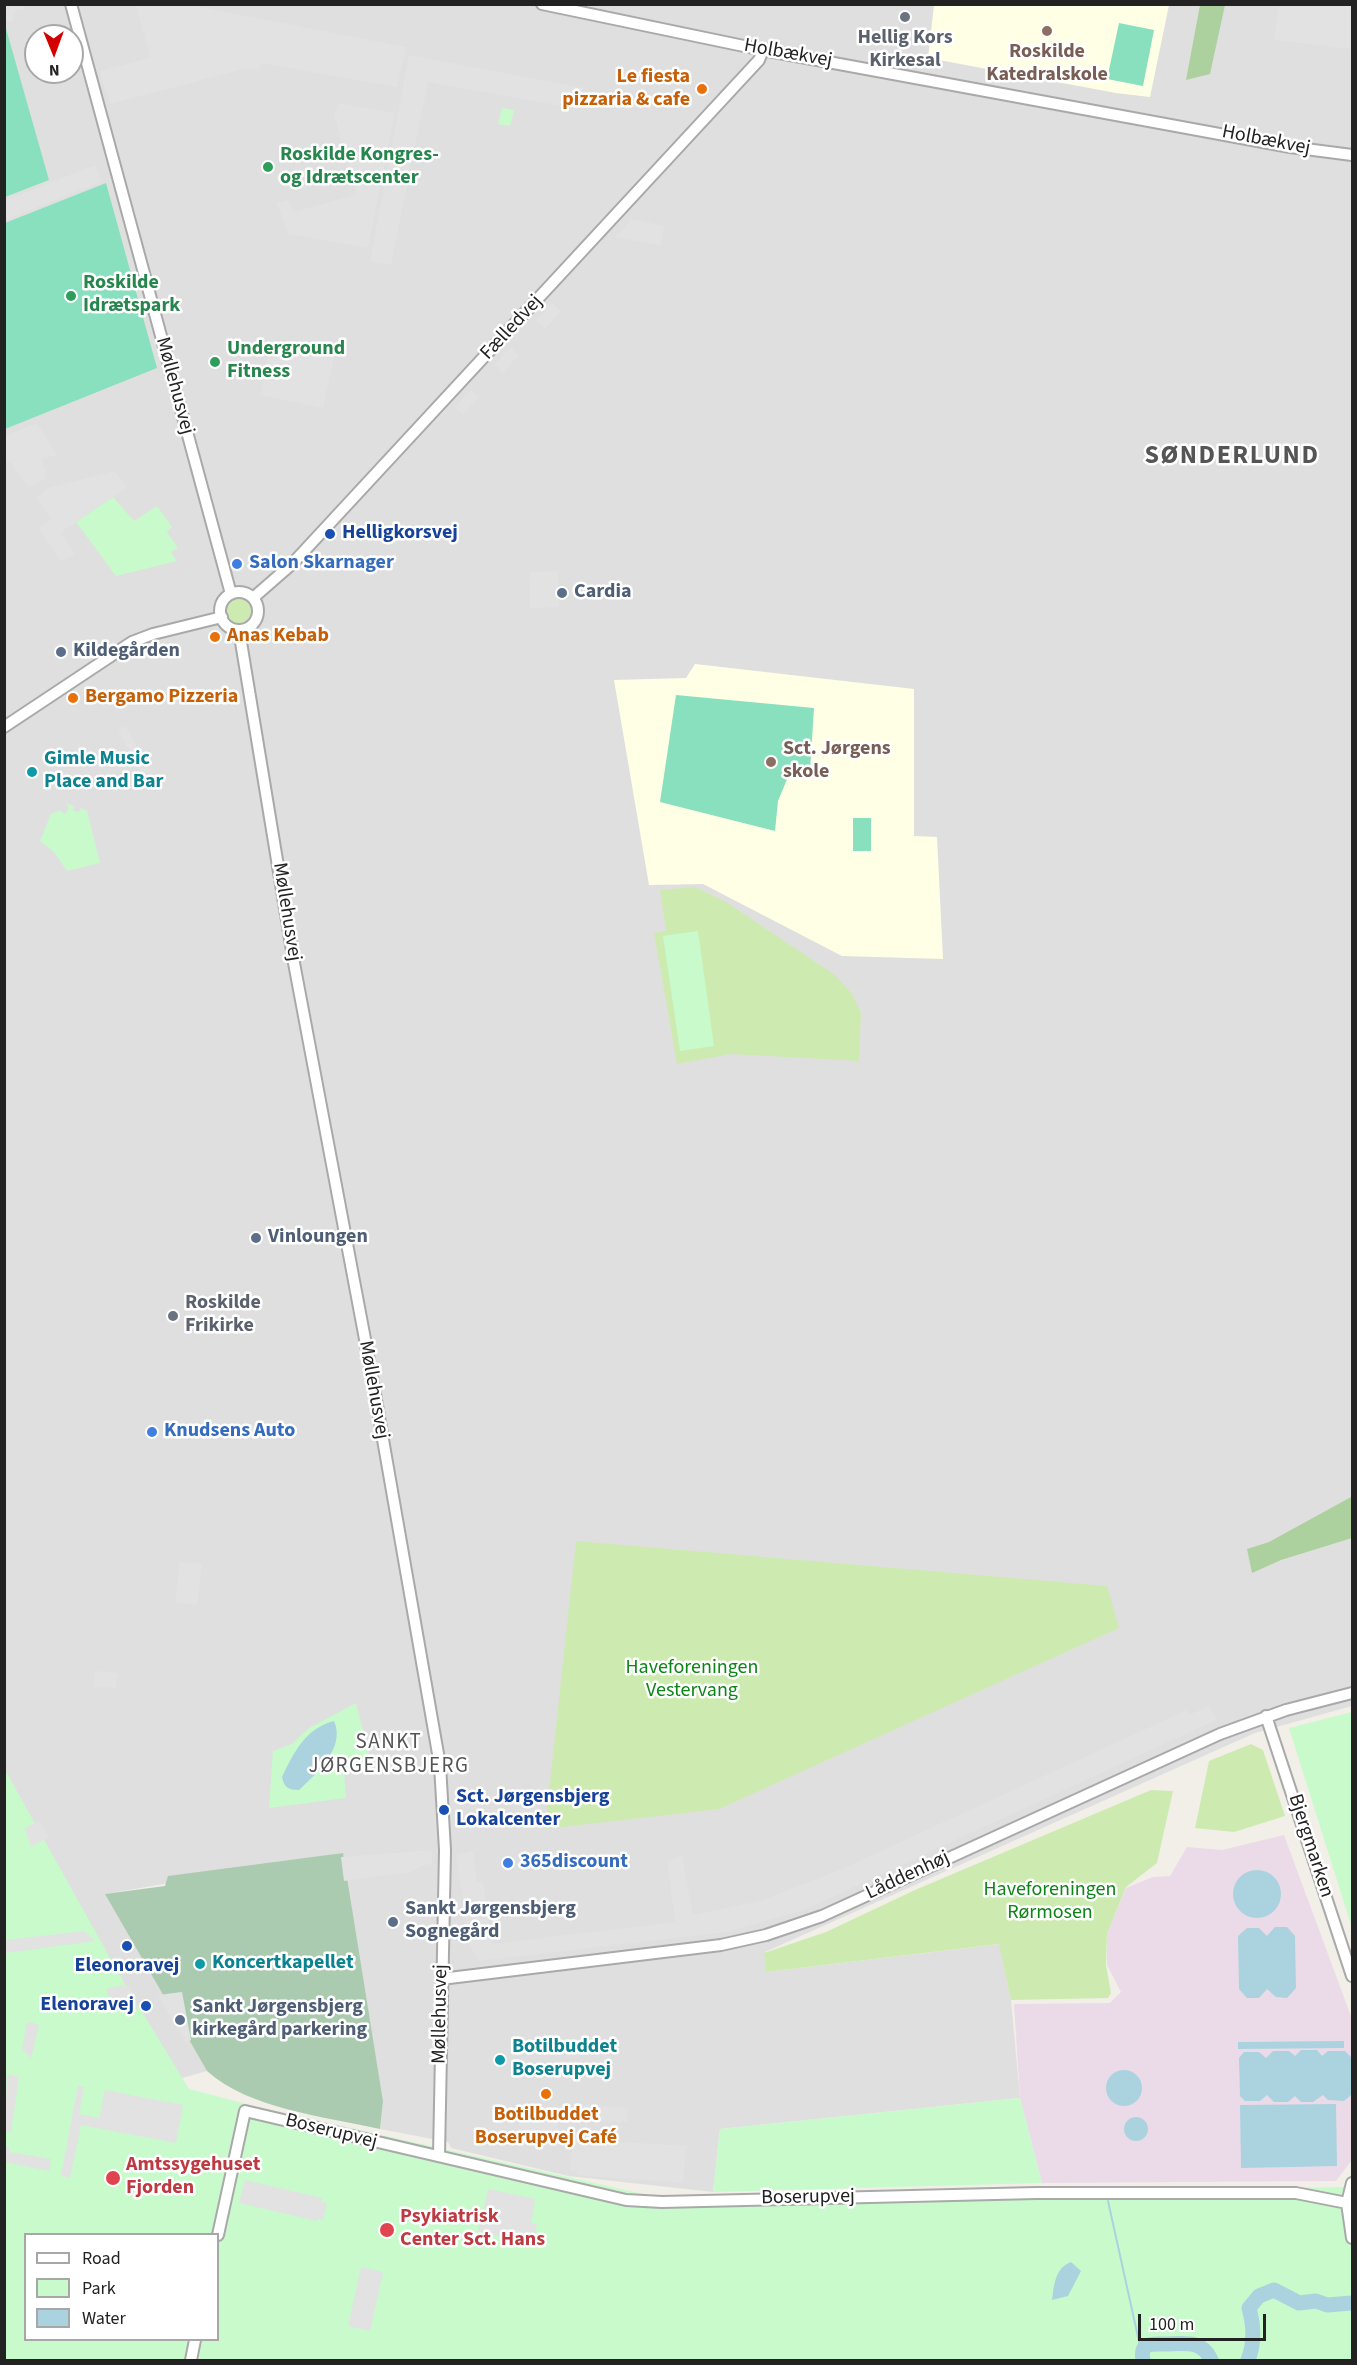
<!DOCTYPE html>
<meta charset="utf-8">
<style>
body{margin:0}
#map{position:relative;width:1357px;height:2365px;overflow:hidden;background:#f2efe9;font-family:"Source Sans 3",sans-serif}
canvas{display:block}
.frame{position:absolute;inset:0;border:6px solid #222;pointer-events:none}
.legend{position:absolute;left:24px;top:2233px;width:195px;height:108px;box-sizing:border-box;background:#fff;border:2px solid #a7a7a7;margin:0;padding:8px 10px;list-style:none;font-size:18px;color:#222}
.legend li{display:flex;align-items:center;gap:12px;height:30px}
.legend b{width:30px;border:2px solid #a7a7a7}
.north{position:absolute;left:24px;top:24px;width:60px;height:60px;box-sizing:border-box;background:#fff;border:2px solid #a7a7a7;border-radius:50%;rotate:179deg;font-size:16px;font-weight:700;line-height:24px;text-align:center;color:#222}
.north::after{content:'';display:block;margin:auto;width:21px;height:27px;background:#d40000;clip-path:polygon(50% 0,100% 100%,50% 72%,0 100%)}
.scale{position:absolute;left:1138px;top:2314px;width:128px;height:27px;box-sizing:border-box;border:3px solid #222;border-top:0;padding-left:8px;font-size:18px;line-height:21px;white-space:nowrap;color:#222;-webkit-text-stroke:4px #fff;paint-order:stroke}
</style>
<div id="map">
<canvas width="1357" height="2365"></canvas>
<div class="frame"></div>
<ul class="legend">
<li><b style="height:8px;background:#fff"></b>Road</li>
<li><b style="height:16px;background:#c8facc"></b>Park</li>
<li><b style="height:16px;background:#aad3df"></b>Water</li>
</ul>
<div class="north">N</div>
<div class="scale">100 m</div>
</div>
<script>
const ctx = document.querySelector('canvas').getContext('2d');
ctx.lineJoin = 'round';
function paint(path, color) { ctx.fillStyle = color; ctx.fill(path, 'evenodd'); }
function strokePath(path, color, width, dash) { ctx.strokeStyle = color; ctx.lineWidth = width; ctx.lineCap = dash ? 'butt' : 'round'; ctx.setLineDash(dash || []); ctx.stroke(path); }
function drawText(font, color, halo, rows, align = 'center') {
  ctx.font = font + ' "Source Sans 3",sans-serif'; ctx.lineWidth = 5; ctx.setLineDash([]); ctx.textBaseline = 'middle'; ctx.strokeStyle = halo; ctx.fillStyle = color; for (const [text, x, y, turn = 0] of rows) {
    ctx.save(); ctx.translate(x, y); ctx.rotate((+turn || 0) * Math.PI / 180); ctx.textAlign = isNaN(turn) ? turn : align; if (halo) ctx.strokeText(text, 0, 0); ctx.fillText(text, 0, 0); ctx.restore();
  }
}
paint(new Path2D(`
 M 5,5 L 1352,5 L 1352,1706 L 1255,1733 L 765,1952 L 766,1972 L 1000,1944 L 1011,2000 L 1020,2098 L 720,2129 L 713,2192 L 568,2176 L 451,2148 L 448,2142 L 380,2129 L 383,2101 L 342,1853 L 106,1894 L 207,2071 L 157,2085 L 5,2054 ZM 36,36 L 72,36 L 72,72 L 36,72 Z`), '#e0dfdf');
paint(new Path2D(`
 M 1284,1835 L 1352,2019 L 1352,2160 L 1336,2181 L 1042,2183 L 1020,2098 L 1014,2004 L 1110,2003 L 1121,1992 L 1107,1965 L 1107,1934 L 1126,1888 L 1153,1877 L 1170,1876 L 1187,1847 L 1222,1850 Z`), '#ebdbe8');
paint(new Path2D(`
 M 934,5 L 1169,5 L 1150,97 L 1116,93 L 928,58 Z
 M 695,664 L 914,689 L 914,836 L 937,837 L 943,959 L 842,956 L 703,884 L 649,885 L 614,680 L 686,678 Z`), '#ffffe5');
paint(new Path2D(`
 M227 611a12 12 0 1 1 24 0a12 12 0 1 1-24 0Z
 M 695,887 L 726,902 L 835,975 L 852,994 L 861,1013 L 859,1061 L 731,1054 L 677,1064 L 654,933 L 666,931 L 660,890 Z
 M 576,1541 L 1107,1586 L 1119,1628 L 719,1809 L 545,1829 Z
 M 1251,1744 L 1263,1750 L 1285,1816 L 1234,1832 L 1195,1828 L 1209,1761 Z
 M 1151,1790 L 1173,1791 L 1157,1863 L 1126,1887 L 1107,1934 L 1106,1965 L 1111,1993 L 1108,1998 L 1011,2000 L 999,1944 L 766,1972 L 764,1953 L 826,1932 L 915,1890 Z`), '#cdebb0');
paint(new Path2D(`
 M 1200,5 L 1225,5 L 1210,74 L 1186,80 Z
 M 1351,1497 L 1352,1538 L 1281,1560 L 1252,1573 L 1247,1549 L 1269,1542 Z`), '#add19e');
paint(new Path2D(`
 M 343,1853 L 383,2101 L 380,2129 C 324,2116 251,2110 207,2071 L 105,1894 L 165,1886 L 168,1876 Z`), '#aacbaf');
paint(new Path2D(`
 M 502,108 L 514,110 L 510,126 L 498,124 Z
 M 113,497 L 134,521 L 157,506 L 172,527 L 167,532 L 178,548 L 171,552 L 177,561 L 116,576 L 76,522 Z
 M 66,803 L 74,806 L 73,811 L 79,812 L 81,808 L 87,811 L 100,863 L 67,871 L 54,852 L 40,841 L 51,814 L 60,810 L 64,814 L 69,809 Z
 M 698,931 L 714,1046 L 680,1051 L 663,936 Z
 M 356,1703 L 372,1766 L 344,1772 L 346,1798 L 269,1808 L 273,1751 L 292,1744 L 309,1728 Z
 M 1352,1712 L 1352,1928 L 1289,1728 Z
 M 4,1768 L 118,1972 L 189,2089 L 262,2108 L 652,2196 L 1352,2187 L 1352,2360 L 5,2360 ZM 26,2234 L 218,2234 L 218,2340 L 26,2340 Z
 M 1020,2098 L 1042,2183 L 713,2192 L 720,2129 Z`), '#c8facc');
paint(new Path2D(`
 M 1119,23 L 1154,30 L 1143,86 L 1107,79 Z
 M 5,25 L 49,180 L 5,197 L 4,25 Z
 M 106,183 L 157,368 L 5,429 L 5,223 Z
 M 676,695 L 814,708 L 810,771 L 788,777 L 778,801 L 775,831 L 660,802 Z
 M 853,818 L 871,818 L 871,851 L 853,851 Z`), '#88e0be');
paint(new Path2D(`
 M 5,4 L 24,5 L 24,10 L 15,10 L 13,22 L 5,21 Z
 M 136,5 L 189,5 L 406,47 L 397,87 L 261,63 L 260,69 L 240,70 L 110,104 L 99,71 L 150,58 Z
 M 1279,5 L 1352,5 L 1352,49 L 1274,40 Z
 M 409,55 L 583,88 L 578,109 L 428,82 L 391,265 L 370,261 Z
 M 338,103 L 395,113 L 368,248 L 288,234 L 277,203 L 289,200 L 293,212 L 356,195 L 334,113 Z
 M 95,165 L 101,182 L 5,220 L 5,201 Z
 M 631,219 L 665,226 L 661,246 L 616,237 Z
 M 552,303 L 561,311 L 545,329 L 536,320 Z
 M 271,340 L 335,353 L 323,408 L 260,395 Z
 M 510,347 L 519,355 L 503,373 L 494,365 Z
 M 471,390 L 479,397 L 463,415 L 455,407 Z
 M 37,423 L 57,455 L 42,459 L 47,478 L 29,487 L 9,461 L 5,464 L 5,436 Z
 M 114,471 L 127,487 L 60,533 L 75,553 L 62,562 L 38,528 L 51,519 L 36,498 L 48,488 Z
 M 558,571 L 559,607 L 530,608 L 529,572 Z
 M 126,726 L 150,771 L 142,775 L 118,730 Z
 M 180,1561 L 202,1564 L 197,1605 L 175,1602 Z
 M 95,1671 L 118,1673 L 116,1688 L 94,1686 Z
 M 1210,1706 L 1216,1720 L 804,1910 L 726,1932 L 479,1961 L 470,1947 L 456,1855 L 473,1851 L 477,1882 L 483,1881 L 492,1944 L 675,1922 L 667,1862 L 682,1855 L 693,1915 L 760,1901 L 842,1869 L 1187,1710 L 1189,1715 Z
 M 40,1821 L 48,1837 L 31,1847 L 25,1828 Z
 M 432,1850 L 432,1864 L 421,1866 L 412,1872 L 344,1881 L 341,1857 Z
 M 85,1931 L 95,1941 L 5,1953 L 5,1940 Z
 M 125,1985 L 126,1988 L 130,1987 L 139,2008 L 123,2010 L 123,2003 L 114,2002 L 112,1997 L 107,1996 L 107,1988 Z
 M 182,1992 L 191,2040 L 186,2043 L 158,1995 Z
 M 30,2022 L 39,2025 L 31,2058 L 22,2049 L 27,2023 Z
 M 7,2074 L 19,2077 L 11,2132 L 5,2131 Z
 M 78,2086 L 84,2087 L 79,2114 L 99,2118 L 105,2090 L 183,2105 L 176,2143 L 81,2125 L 70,2178 L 61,2176 Z
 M 582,2105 L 628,2107 L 627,2122 L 581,2120 Z
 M 520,2112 L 558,2114 L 557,2135 L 519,2133 Z
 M 572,2139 L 686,2146 L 683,2183 L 577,2175 L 577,2171 L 570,2171 Z
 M 5,2146 L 9,2147 L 9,2152 L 51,2159 L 49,2171 L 5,2162 Z
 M 245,2180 L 322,2198 L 322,2202 L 327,2203 L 323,2220 L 318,2218 L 317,2221 L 239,2203 Z
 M 488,2189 L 535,2199 L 531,2223 L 537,2224 L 533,2243 L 519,2240 L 520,2235 L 511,2233 L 509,2239 L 478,2231 Z
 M 361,2267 L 383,2272 L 370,2331 L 348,2326 Z`), '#e2e2e2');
paint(new Path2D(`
 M 334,1721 C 346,1748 316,1774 299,1790 C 288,1790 284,1787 282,1777 C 294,1752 306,1728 334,1721 Z
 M1233 1894a24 24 0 1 1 48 0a24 24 0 1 1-48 0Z
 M 1275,1927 L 1287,1927 L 1295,1936 L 1296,1988 L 1287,1998 L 1276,1997 L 1267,1989 L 1259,1998 L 1247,1998 L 1239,1989 L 1238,1936 L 1247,1928 L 1259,1928 L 1267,1936 Z
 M 1344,2041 L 1344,2048 L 1238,2049 L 1238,2042 Z
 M 1301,2050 L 1317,2050 L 1322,2056 L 1328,2051 L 1345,2051 L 1351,2057 L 1351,2095 L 1344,2101 L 1328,2100 L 1323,2095 L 1313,2102 L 1301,2102 L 1295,2096 L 1288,2102 L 1274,2102 L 1267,2095 L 1260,2101 L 1245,2101 L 1240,2096 L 1239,2058 L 1244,2052 L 1259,2052 L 1266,2058 L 1273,2051 L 1289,2051 L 1295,2056 Z
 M1106 2088a18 18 0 1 1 36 0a18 18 0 1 1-36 0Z
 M 1336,2104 L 1337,2166 L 1241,2168 L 1240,2105 Z
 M1124 2129a12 12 0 1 1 24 0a12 12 0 1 1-24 0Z
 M 1071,2262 L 1081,2271 L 1068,2296 L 1052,2300 C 1054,2285 1055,2268 1071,2262 Z`), '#aad3df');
strokePath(new Path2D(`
 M 1108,2201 L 1142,2355`), '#aad3df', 2);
strokePath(new Path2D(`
 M 1143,2360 C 1139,2339 1157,2345 1169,2344 C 1187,2343 1203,2341 1211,2360
 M 1248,2360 C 1255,2343 1254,2326 1249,2308 L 1259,2296 L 1274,2290 L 1299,2303 L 1316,2301 L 1327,2305 L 1352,2303`), '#aad3df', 15);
const tertiary = new Path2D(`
 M 71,4 L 231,594
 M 542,4 L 763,50 L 1290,147 L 1352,155
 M220 611a19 19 0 1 1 38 0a19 19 0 1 1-38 0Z
 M 253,598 L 293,563 L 759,60 L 763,50
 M 239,630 L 294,963 L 371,1371 L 440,1765 L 445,1850 L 439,2155
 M 4,727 L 132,642 L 153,634 L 222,617
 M 1266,1716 L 1352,1976
 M 441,1979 L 721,1945 L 766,1935 L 822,1916 L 1220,1734 L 1286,1710 L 1352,1693
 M 1352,2183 L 1347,2203 L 1352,2238
 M 218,2235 L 245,2111 L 626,2200 L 662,2202 L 1036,2193 L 1296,2193 L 1347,2203
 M 191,2360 L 195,2340`);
strokePath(tertiary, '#a9a9a9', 14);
strokePath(tertiary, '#fff', 10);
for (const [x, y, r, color] of [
 [905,17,6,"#6b7280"],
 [1047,31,6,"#8d6e63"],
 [702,89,6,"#e8710a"],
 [268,167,6,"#2e9e5b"],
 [71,296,6,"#2e9e5b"],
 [215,362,6,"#2e9e5b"],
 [330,534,6,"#1a4fb4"],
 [237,564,6,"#3f7fe0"],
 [562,593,6,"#5c6f8a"],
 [215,637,6,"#e8710a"],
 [61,652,6,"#5c6f8a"],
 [73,698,6,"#e8710a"],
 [771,762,6,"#8d6e63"],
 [32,772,6,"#0f9aa8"],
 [256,1238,6,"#5c6f8a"],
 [173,1316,6,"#6b7280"],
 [152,1432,6,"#3f7fe0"],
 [444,1810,6,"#1a4fb4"],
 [508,1863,6,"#3f7fe0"],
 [393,1922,6,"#5c6f8a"],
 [127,1946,6,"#1a4fb4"],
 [200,1964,6,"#0f9aa8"],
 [146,2006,6,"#1a4fb4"],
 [180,2020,6,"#5c6f8a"],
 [500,2060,6,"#0f9aa8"],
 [546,2094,6,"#e8710a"],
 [113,2178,8,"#e0444e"],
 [387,2230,8,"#e0444e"]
]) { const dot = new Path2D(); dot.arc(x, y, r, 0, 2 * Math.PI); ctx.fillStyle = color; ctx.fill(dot); strokePath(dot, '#fff', 2); }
drawText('bold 20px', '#5b616d', '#fff', [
 ["Hellig Kors",905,39],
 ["Kirkesal",905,62],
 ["Roskilde",185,1304,"left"],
 ["Frikirke",185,1327,"left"]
]);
drawText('bold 20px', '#785e54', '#fff', [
 ["Roskilde",1047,53],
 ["Katedralskole",1047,76],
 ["Sct. Jørgens",783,750,"left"],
 ["skole",783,773,"left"]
]);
drawText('20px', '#222', '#fff', [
 ["Holbækvej",788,54,10],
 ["Holbækvej",1266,141,11],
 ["Fælledvej",512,328,-47],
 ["Møllehusvej",174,386,75],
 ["Møllehusvej",286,912,81],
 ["Møllehusvej",373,1390,80],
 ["Bjergmarken",1310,1846,72],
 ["Låddenhøj",908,1876,-25],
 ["Møllehusvej",441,2014,-89],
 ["Boserupvej",331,2132,14],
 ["Boserupvej",808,2198,-1]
]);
drawText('bold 20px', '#c56008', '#fff', [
 ["Le fiesta",690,78,"right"],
 ["pizzaria & cafe",690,101,"right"],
 ["Anas Kebab",227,637],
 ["Bergamo Pizzeria",85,698],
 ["Botilbuddet",546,2116,"center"],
 ["Boserupvej Café",546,2139,"center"]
], 'left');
drawText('bold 20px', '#27864d', '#fff', [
 ["Roskilde Kongres-",280,156],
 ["og Idrætscenter",280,179],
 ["Roskilde",83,284],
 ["Idrætspark",83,307],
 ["Underground",227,350],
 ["Fitness",227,373]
], 'left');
drawText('bold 20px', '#164399', '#fff', [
 ["Helligkorsvej",342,534],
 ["Sct. Jørgensbjerg",456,1798],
 ["Lokalcenter",456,1821],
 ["Eleonoravej",127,1967,"center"],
 ["Elenoravej",134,2006,"right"]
], 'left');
drawText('bold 20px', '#366cbe', '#fff', [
 ["Salon Skarnager",249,564],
 ["Knudsens Auto",164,1432],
 ["365discount",520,1863]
], 'left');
drawText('bold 20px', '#4e5e75', '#fff', [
 ["Cardia",574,593],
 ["Kildegården",73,652],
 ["Vinloungen",268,1238],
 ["Sankt Jørgensbjerg",405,1910],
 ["Sognegård",405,1933],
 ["Sankt Jørgensbjerg",192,2008],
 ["kirkegård parkering",192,2031]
], 'left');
drawText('bold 20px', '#0d838f', '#fff', [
 ["Gimle Music",44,760],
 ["Place and Bar",44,783],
 ["Koncertkapellet",212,1964],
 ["Botilbuddet",512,2048],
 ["Boserupvej",512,2071]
], 'left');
drawText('20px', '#0c8416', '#fff', [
 ["Haveforeningen",692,1669],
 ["Vestervang",692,1692],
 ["Haveforeningen",1050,1891],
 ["Rørmosen",1050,1914]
]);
drawText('bold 20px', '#be3a42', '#fff', [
 ["Amtssygehuset",126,2166],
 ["Fjorden",126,2189],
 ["Psykiatrisk",400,2218],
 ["Center Sct. Hans",400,2241]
], 'left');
ctx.letterSpacing = '1.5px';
drawText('21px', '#555', '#fff', [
 ["SANKT",389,1743],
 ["JØRGENSBJERG",389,1767]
]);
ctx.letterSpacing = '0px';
ctx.letterSpacing = '1.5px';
drawText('bold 26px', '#555', '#fff', [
 ["SØNDERLUND",1232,457]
]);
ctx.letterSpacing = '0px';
</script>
